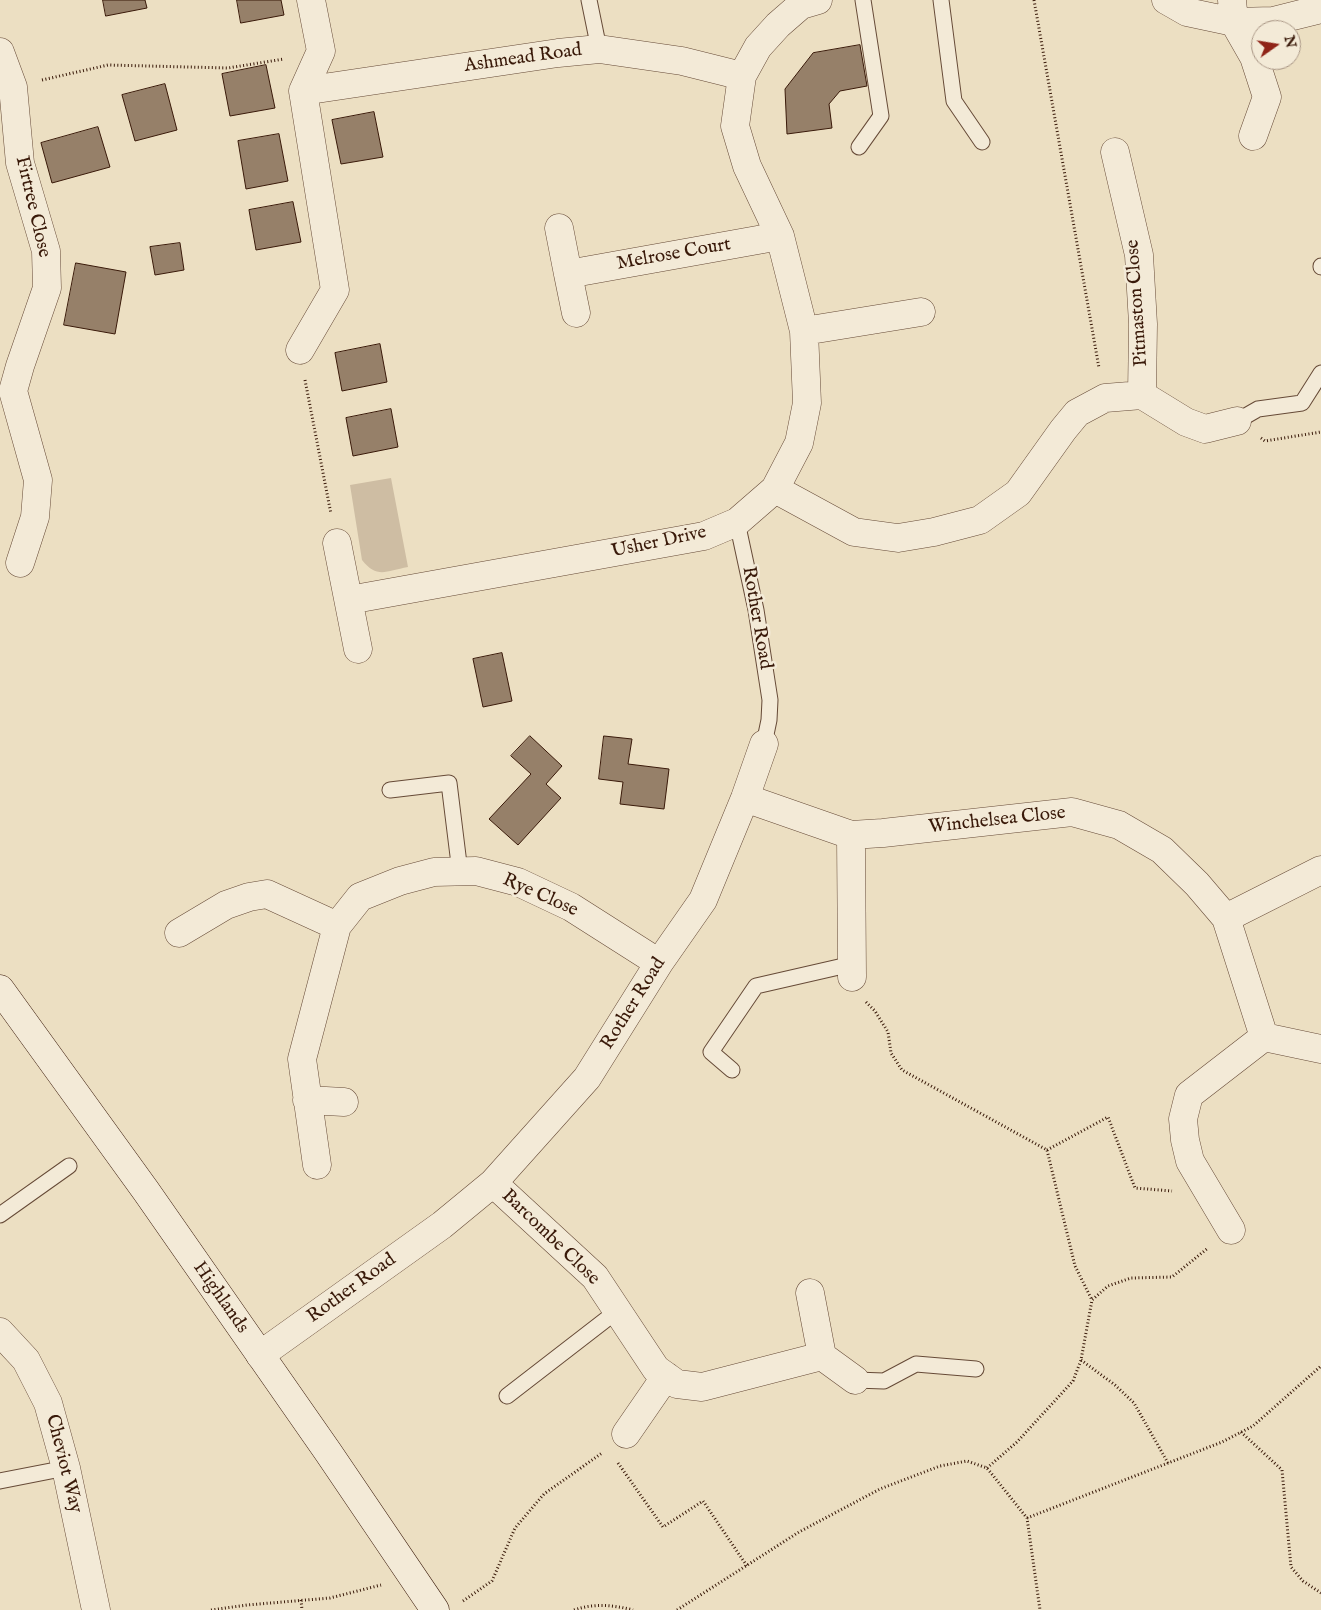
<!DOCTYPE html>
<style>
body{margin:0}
#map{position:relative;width:1321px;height:1610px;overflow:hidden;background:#ecdfc2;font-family:"IM FELL English",serif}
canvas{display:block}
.north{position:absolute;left:1251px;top:20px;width:50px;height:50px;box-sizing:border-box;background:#f3ead7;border:1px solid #a99685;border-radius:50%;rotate:77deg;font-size:14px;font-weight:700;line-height:20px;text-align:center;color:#391909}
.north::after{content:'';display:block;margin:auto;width:18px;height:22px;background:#8f2418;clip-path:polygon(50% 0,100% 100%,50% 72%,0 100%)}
</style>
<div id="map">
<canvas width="1321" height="1610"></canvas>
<div class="north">N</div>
</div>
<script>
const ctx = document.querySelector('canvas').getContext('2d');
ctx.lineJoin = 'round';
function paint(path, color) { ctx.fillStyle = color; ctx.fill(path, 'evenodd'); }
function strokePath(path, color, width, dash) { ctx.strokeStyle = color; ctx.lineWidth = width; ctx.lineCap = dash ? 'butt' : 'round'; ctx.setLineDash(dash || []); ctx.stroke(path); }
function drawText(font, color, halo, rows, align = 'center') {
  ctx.font = font + ' "IM FELL English",serif'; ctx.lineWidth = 5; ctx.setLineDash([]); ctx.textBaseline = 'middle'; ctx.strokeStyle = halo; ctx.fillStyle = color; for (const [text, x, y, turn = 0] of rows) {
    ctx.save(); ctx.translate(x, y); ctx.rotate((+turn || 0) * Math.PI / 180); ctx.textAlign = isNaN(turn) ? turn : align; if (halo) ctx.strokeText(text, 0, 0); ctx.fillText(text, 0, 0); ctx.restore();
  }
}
paint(new Path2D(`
 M 391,478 L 408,567 C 386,571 377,579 362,560 L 350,485 Z`), '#cebda3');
const building = new Path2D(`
 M 103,0 L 145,0 L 147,8 L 106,16 Z
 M 237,0 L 281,0 L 284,15 L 241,23 Z
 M 860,45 L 867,86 L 840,91 L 829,104 L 832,128 L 787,134 L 785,89 L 813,53 Z
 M 266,65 L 275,108 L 230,116 L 222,74 Z
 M 165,84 L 177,130 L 135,141 L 122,95 Z
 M 374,112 L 383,157 L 341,164 L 332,120 Z
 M 98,127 L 110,167 L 52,183 L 41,143 Z
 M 279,134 L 288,181 L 246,189 L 238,141 Z
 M 293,202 L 301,242 L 256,250 L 249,210 Z
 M 180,243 L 184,270 L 155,275 L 150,247 Z
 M 76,263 L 126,272 L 115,334 L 64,325 Z
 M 380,344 L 387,382 L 342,391 L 335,353 Z
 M 391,409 L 398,447 L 353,456 L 346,418 Z
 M 502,653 L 512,701 L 483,707 L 473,659 Z
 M 530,736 L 562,766 L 546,784 L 561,798 L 518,845 L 489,819 L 531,774 L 511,756 Z
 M 604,736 L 632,739 L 628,764 L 669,769 L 664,809 L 620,804 L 623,782 L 599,779 Z`);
paint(building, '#968069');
strokePath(building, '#391909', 1);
const lane = new Path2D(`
 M 589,0 L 599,49
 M 941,0 L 954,101 L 982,142
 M 859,147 L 881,116 L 863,0
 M 1321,266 L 1321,267
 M 1237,421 L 1258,409 L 1302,403 L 1321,373
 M 737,522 L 756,610 L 770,700 L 769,720 L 764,744
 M 390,790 L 449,783 L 460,872
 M 732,1070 L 711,1052 L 756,986 L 852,964
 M 0,1215 L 69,1166
 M 855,1380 L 884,1381 L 916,1364 L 976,1369
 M 507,1396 L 617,1311
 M 0,1481 L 66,1468`);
const street = new Path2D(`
 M 311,0 L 321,51 L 303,91 L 558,53 L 599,49 L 682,61 L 742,76
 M 1166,0 L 1187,12 L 1234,22 L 1273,21 L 1321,9
 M 1232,0 L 1234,22 L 1254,57 L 1267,97 L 1253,136
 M 0,52 L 13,87 L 20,163 L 46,251 L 47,288 L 20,366 L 13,391 L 38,480 L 35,517 L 20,563
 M 1115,152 L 1139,255 L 1143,324 L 1142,395
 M 559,228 L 568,274
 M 576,313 L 568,274 L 780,236
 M 804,331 L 921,312
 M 300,350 L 335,290 L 303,91
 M 775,489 L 854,532 L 898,538 L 934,532 L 980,520 L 1018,493 L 1063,430 L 1077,413 L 1105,398 L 1142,395 L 1186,422 L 1205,429 L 1237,421
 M 337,543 L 358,649
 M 349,600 L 704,536 L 737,522 L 775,489 L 799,443 L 807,403 L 804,331 L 780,236 L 747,166 L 735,126 L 742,76 L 758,47 L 778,25 L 801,5 L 818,0
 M 745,798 L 851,835 L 883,833 L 1072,812 L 1119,825 L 1162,850 L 1197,884 L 1226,918 L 1264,1037 L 1321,1049
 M 851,835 L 852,977
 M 1226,918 L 1321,870
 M 179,933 L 226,905 L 249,897 L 267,894 L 337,926 L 360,897 L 400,881 L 434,872 L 476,871 L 518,882 L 571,907 L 659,963
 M 307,1100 L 344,1102
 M 317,1165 L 302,1059 L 337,926
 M 493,1183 L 595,1277 L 656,1369 L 677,1384 L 702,1387 L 822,1356 L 810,1293
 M 1231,1230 L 1190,1161 L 1185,1140 L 1183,1119 L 1189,1095 L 1264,1037
 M 0,1332 L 26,1360 L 48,1403 L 66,1468 L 96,1610
 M 260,1355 L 442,1225 L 493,1183 L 587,1078 L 659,963 L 703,900 L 745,798 L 764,744
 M 822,1356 L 855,1380
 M 626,1434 L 666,1376`);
const secondary = new Path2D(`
 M 0,989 L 146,1191 L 328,1452 L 435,1610`);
strokePath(lane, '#664a37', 17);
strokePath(street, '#664a37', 29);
strokePath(secondary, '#391909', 29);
strokePath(new Path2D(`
 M 1034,0 L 1099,368
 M 42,80 L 108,65 L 228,68 L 284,59
 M 305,380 L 331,514
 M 1261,438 L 1265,441 L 1321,432
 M 866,1002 L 875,1011 L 888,1032 L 891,1053 L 902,1070 L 1047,1150 L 1075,1266 L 1092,1300
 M 1047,1150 L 1108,1117 L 1135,1188 L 1172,1191
 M 1081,1360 L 1115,1385 L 1134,1403 L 1168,1463
 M 1241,1432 L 1282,1470 L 1291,1567 L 1303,1581 L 1321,1593
 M 618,1463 L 663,1527 L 703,1501 L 747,1566
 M 987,1468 L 1017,1442 L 1073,1381 L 1081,1360 L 1092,1300 L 1108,1286 L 1131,1278 L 1172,1277 L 1208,1248
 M 1027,1518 L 1222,1442 L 1253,1426 L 1321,1366
 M 301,1600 L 302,1610
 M 463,1601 L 492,1581 L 515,1528 L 544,1494 L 602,1453
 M 211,1610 L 247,1605 L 330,1598 L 381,1585
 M 574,1610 C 594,1603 613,1605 633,1610
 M 677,1610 L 799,1532 L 880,1489 L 940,1466 L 967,1461 L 987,1468 L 1027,1518 L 1040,1610`), '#391909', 3, [1, 2.5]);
strokePath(lane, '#f3ead7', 15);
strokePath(street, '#f3ead7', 28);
strokePath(secondary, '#f3ead7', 28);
drawText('19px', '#391909', '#f3ead7', [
 ["Ashmead Road",523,59,-8],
 ["Firtree Close",32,207,77],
 ["Melrose Court",674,255,-10],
 ["Pitmaston Close",1138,303,-94],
 ["Usher Drive",659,543,-12],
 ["Rother Road",756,618,80],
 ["Winchelsea Close",997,821,-6],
 ["Rye Close",540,896,24],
 ["Rother Road",634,1004,-58],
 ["Barcombe Close",550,1238,44],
 ["Rother Road",352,1289,-36],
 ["Highlands",220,1298,55],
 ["Cheviot Way",63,1464,76]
]);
</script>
